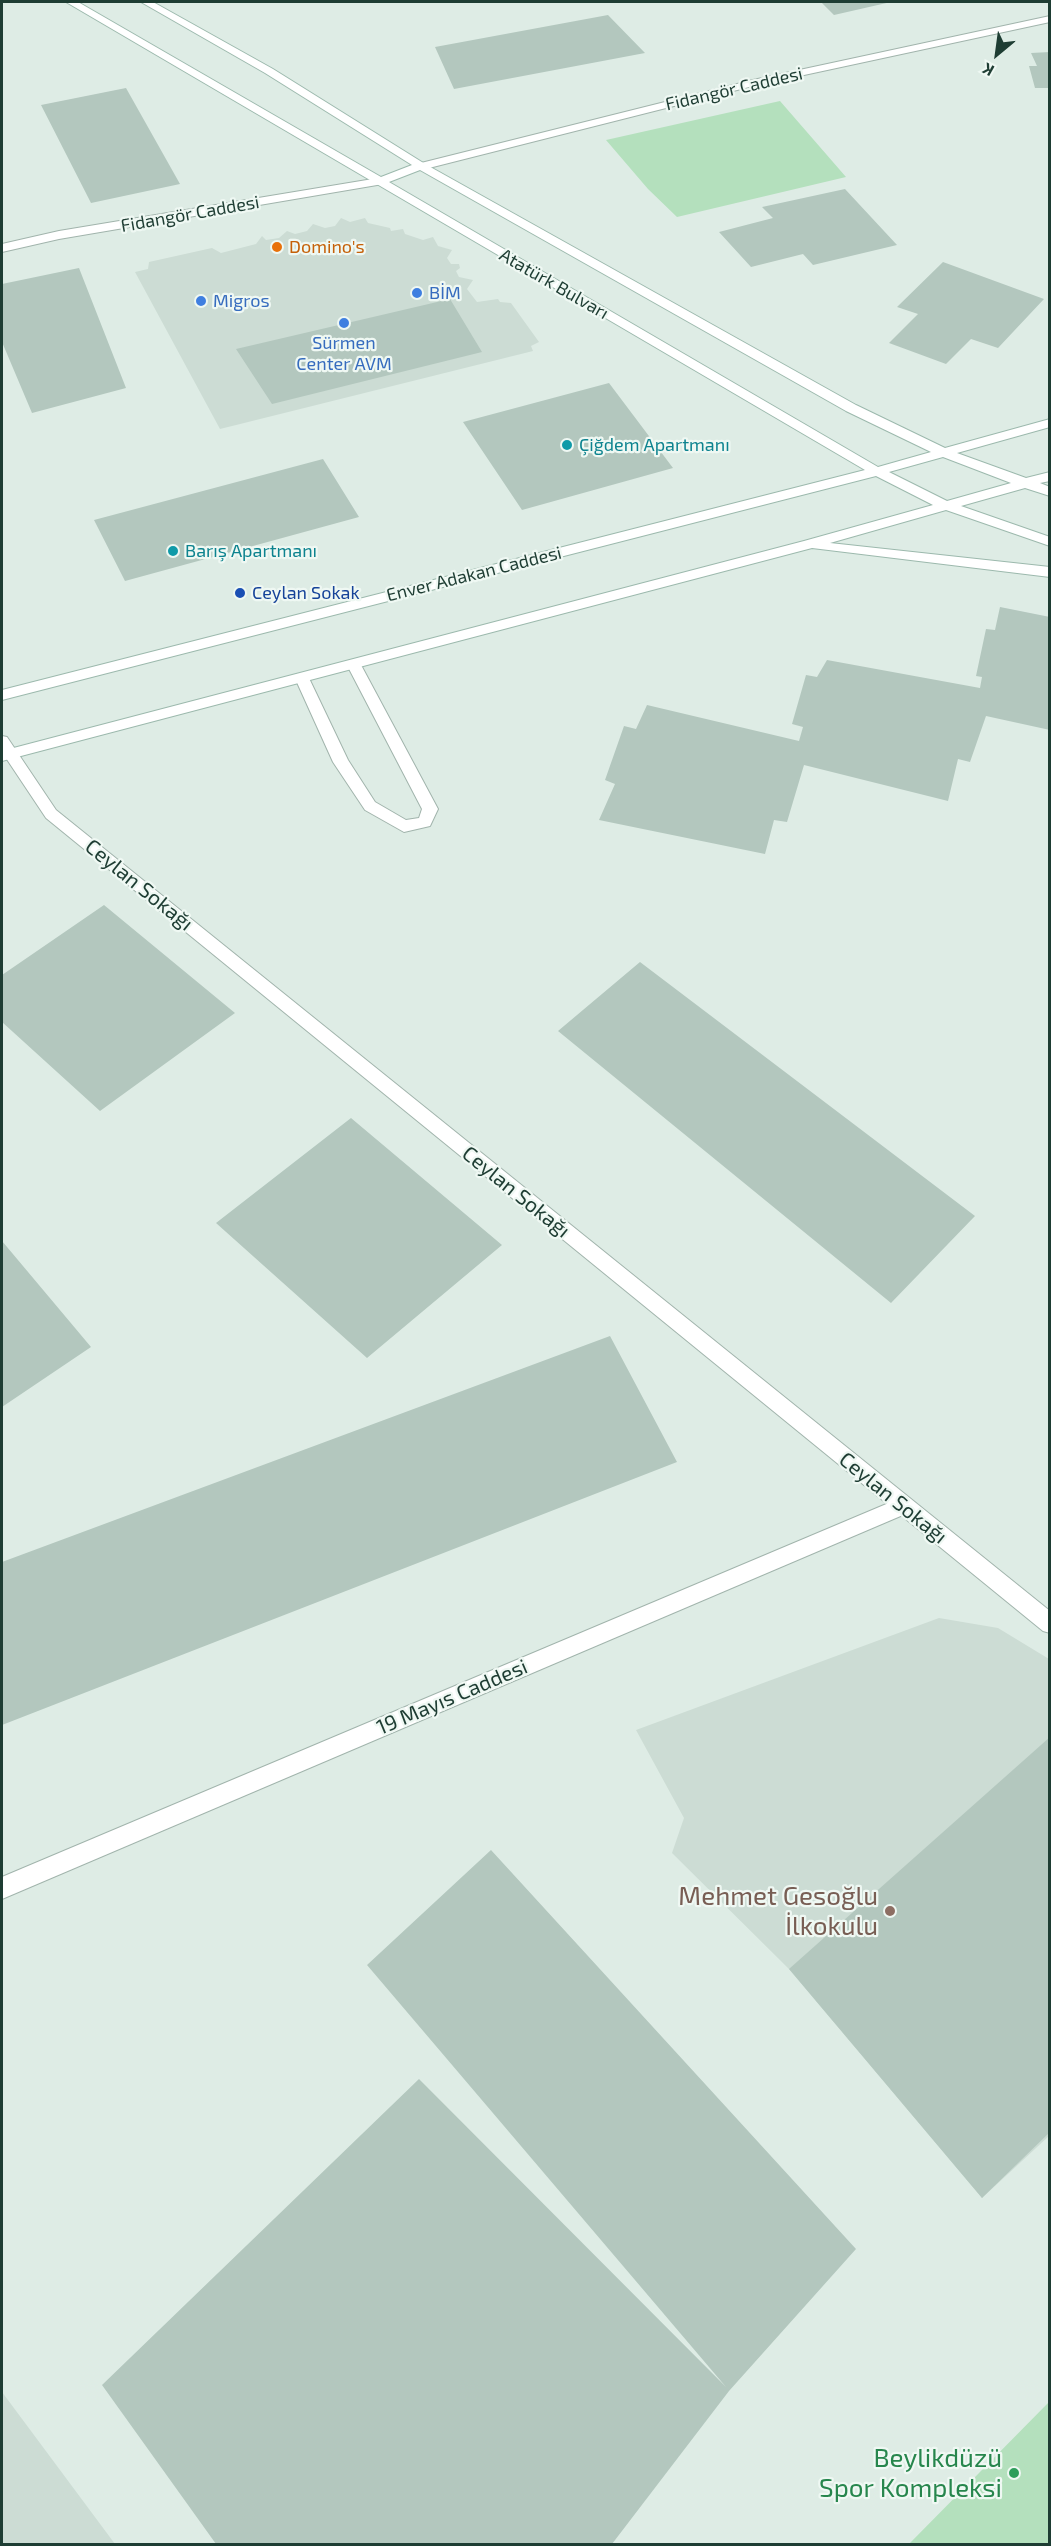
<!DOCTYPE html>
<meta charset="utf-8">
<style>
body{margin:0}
#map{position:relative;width:1051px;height:2546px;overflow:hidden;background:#deece5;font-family:"Exo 2",sans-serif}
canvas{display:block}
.frame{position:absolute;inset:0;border:3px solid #1e3d33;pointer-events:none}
.north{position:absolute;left:967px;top:24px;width:60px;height:60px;-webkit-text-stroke:4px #eff8f3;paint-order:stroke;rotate:209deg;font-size:16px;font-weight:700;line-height:24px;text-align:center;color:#1e3d33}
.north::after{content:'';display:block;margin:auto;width:21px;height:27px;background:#1e3d33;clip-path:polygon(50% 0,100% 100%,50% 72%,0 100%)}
</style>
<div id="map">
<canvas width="1051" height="2546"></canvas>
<div class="frame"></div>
<div class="north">K</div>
</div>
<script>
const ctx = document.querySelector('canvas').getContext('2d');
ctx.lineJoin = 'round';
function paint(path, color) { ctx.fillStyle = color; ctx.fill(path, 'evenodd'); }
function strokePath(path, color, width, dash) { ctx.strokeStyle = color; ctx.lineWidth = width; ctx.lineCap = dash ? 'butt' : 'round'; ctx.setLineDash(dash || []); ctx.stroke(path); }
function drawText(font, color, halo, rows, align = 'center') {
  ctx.font = font + ' "Exo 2",sans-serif'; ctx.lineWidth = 4.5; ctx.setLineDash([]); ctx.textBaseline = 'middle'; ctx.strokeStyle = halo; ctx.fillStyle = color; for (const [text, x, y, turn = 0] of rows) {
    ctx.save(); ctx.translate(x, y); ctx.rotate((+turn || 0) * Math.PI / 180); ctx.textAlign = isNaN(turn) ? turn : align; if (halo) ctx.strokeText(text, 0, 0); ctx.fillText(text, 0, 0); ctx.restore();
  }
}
paint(new Path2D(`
 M 341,218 L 350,222 L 365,218 L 368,223 L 390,228 L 391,231 L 403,229 L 405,234 L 423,240 L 433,237 L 438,246 L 452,250 L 447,258 L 451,264 L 459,264 L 460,268 L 456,271 L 459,277 L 473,280 L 467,289 L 477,302 L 498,299 L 500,302 L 511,303 L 539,342 L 531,346 L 533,351 L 220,429 L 135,272 L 148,269 L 149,262 L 212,248 L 221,253 L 256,244 L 262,236 L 266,240 L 279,238 L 287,231 L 295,234 L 307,231 L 313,224 L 325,228 L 335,226 Z
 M 939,1618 L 998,1628 L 1049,1659 L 1049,2136 L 982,2198 L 789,1969 L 672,1853 L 684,1818 L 636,1730 Z
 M 2,2392 L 115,2544 L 2,2544 Z`), '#ccdcd4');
paint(new Path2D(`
 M 780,101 L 846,177 L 677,217 L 648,189 L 606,140 Z
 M 1049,2402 L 1049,2544 L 909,2544 Z`), '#b4e0bd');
paint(new Path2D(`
 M 821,2 L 891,2 L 834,15 Z
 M 608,15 L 645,53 L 454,89 L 435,47 Z
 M 1050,52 L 1050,88 L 1035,88 L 1029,66 L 1037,66 L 1031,53 Z
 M 126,88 L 180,184 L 91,203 L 41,105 Z
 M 845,189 L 897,245 L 813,265 L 803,254 L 751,267 L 719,232 L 773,218 L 762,207 Z
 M 943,262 L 1044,299 L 998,348 L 971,339 L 946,364 L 889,343 L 918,314 L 897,307 Z
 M 79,268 L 126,388 L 32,413 L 2,342 L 2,284 Z
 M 450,299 L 482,352 L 272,404 L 236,349 Z
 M 609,383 L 673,468 L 522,510 L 463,422 Z
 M 323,459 L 359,517 L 125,581 L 94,520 Z
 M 1000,607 L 1050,617 L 1050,730 L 986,716 L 970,762 L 958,759 L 948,801 L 804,765 L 787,822 L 774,820 L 765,854 L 599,820 L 615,784 L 605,780 L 624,726 L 636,729 L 647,705 L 799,741 L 803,727 L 792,724 L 806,675 L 817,677 L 827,660 L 980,688 L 982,677 L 976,676 L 986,629 L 995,630 Z
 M 104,905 L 235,1013 L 100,1111 L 2,1022 L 2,975 Z
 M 640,962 L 975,1216 L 891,1303 L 558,1031 Z
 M 351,1118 L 502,1245 L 367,1358 L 216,1223 Z
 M 2,1241 L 91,1347 L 2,1407 Z
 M 610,1336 L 677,1462 L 2,1725 L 2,1562 Z
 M 1050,1737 L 1050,2132 L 982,2198 L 789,1969 Z
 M 491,1850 L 856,2249 L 729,2391 L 612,2544 L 216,2544 L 102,2385 L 419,2079 L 726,2387 L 367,1965 Z`), '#b3c7be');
const service = new Path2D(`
 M 354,660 L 361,665 L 438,809 L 430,826 L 404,832 L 365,810 L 333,762 L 295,678 L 297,674 L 307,674 L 348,760 L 375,802 L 406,820 L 419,818 L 422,809 L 347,665 Z`);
const minor = new Path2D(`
 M 1050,16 L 1050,22 L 753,86 L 421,170 L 415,166 L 417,164 L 753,80 Z
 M 379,178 L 383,180 L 383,184 L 59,239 L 2,252 L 2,244 L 59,231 Z
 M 2,736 L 7,737 L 56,810 L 1050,1611 L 1050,1633 L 1043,1631 L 46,818 L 2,752 Z`);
const tertiary = new Path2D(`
 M 903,1497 L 910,1500 L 913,1506 L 910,1512 L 2,1899 L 2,1877 Z`);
const secondary = new Path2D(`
 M 66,2 L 78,2 L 381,177 L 412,165 L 265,73 L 141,2 L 153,2 L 273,69 L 425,164 L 856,405 L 945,448 L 1050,419 L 1050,427 L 957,453 L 1026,478 L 1050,472 L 1050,481 L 1040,483 L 1050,487 L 1050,496 L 1025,488 L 961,506 L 1050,537 L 1050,546 L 946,510 L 830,543 L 1050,567 L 1050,577 L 812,548 L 2,761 L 2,751 L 804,541 L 933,505 L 876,476 L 2,700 L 2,690 L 865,470 ZM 420,170 L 846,411 L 931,452 L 878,467 L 389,182 ZM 943,457 L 1011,483 L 947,501 L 889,472 Z`);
strokePath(service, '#a1b4ac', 2);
strokePath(minor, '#a1b4ac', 2);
strokePath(tertiary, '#a1b4ac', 2);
strokePath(secondary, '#9cb9ad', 2);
paint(service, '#fff');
paint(minor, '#fff');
paint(tertiary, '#fff');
paint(secondary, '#fff');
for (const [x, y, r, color] of [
 [277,247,6,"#e8710a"],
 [417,293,6,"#3f7fe0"],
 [201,301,6,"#3f7fe0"],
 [344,323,6,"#3f7fe0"],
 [567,445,6,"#0f9aa8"],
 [173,551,6,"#0f9aa8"],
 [240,593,6,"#1a4fb4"],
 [890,1911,6,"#8d6e63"],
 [1014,2473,6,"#2e9e5b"]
]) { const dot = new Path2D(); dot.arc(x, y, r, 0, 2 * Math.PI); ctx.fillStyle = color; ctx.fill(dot); strokePath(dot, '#eff8f3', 2); }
drawText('18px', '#1e3d33', '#eff8f3', [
 ["Fidangör Caddesi",734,89,-13],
 ["Fidangör Caddesi",190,214,-10],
 ["Atatürk Bulvarı",554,284,30],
 ["Enver Adakan Caddesi",474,574,-14]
]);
drawText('18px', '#c56008', '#eff8f3', [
 ["Domino's",289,247]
], 'left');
drawText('18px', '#366cbe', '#eff8f3', [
 ["BİM",429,293],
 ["Migros",213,301],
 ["Sürmen",344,343,"center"],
 ["Center AVM",344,364,"center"]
], 'left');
drawText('18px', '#0d838f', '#eff8f3', [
 ["Çiğdem Apartmanı",579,445],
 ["Barış Apartmanı",185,551]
], 'left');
drawText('18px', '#164399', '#eff8f3', [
 ["Ceylan Sokak",252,593]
], 'left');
drawText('21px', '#1e3d33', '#eff8f3', [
 ["Ceylan Sokağı",139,885,39],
 ["Ceylan Sokağı",516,1192,39],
 ["Ceylan Sokağı",893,1498,39],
 ["19 Mayıs Caddesi",452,1697,-23]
]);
drawText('26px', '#785e54', '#eff8f3', [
 ["Mehmet Gesoğlu",878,1896],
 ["İlkokulu",878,1926]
], 'right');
drawText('26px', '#27864d', '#eff8f3', [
 ["Beylikdüzü",1002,2458],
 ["Spor Kompleksi",1002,2488]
], 'right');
</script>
